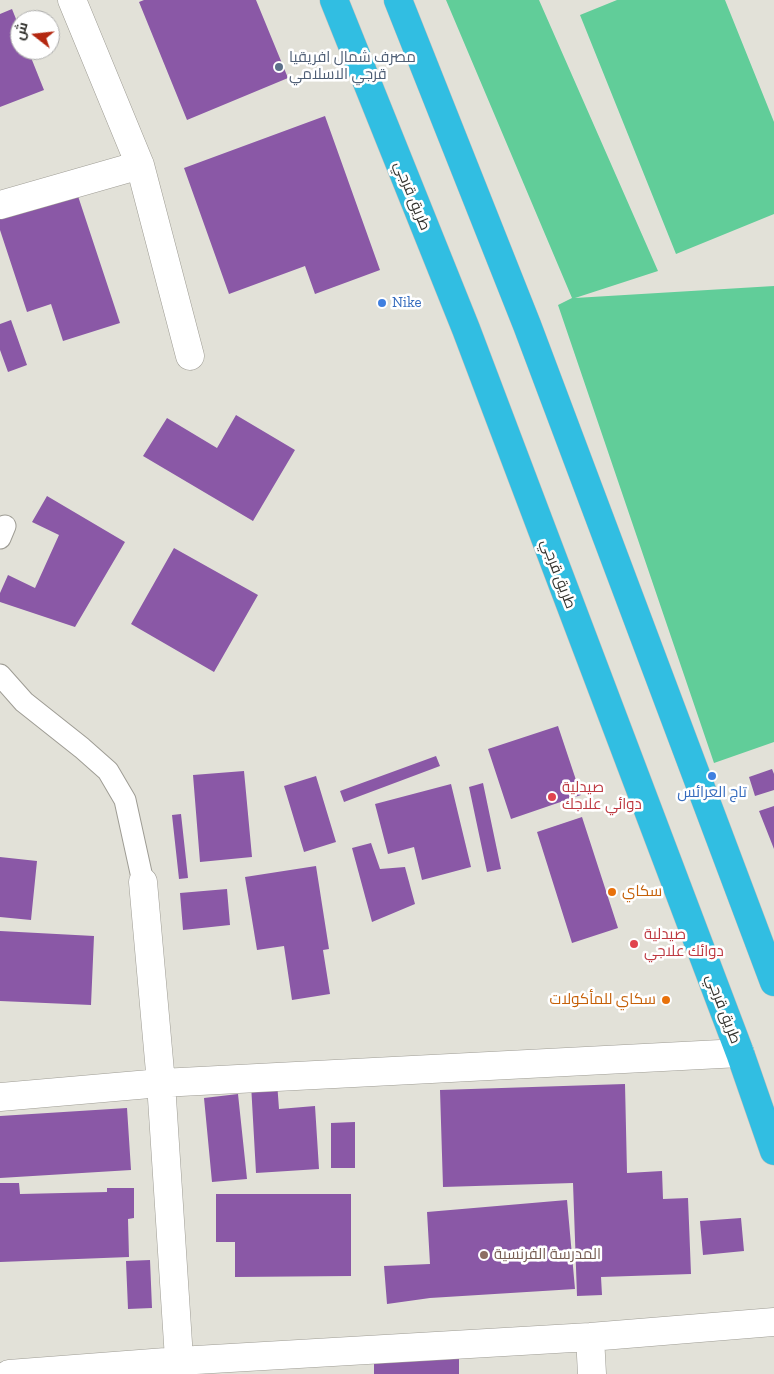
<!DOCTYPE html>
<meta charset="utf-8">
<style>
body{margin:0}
#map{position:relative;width:774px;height:1374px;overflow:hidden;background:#e2e1d8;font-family:"Zilla Slab",Cairo,serif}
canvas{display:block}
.north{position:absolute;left:10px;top:10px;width:50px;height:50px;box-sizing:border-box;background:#fff;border:1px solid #adadac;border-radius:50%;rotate:286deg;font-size:14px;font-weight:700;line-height:20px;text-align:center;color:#33332f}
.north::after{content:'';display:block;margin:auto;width:18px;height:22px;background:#b42710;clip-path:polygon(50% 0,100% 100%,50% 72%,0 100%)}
</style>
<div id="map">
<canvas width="774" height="1374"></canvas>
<div class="north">ش</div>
</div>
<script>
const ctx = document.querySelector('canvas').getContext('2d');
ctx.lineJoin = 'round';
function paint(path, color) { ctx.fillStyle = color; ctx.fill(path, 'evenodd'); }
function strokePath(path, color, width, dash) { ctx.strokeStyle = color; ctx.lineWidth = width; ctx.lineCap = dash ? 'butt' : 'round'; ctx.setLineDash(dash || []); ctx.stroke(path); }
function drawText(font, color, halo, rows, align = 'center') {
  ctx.font = font + ' "Zilla Slab",Cairo,serif'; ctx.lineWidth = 5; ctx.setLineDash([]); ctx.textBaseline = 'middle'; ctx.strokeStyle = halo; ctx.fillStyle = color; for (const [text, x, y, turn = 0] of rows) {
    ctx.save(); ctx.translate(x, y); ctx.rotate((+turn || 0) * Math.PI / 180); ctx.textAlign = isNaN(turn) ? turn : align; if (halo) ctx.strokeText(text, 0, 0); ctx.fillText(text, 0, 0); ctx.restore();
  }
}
paint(new Path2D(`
 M 446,0 L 539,0 L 658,271 L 575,298 L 774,286 L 774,742 L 714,763 L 558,305 L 572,298 Z
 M 617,0 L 725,0 L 774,122 L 774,214 L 676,254 L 580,15 Z`), '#61cd99');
paint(new Path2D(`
 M 144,0 L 256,0 L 288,78 L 187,120 L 139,2 Z
 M 12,9 L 20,29 L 20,50 L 28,50 L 44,90 L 0,107 L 0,14 Z
 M 325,116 L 380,270 L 315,294 L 305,266 L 229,294 L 184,168 Z
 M 77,193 L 120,323 L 63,341 L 51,304 L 27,312 L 0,230 L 0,219 Z
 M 11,320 L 27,365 L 8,372 L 0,350 L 0,324 Z
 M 236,415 L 295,450 L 253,521 L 143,456 L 167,418 L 217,448 Z
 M 47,496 L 125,542 L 75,627 L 0,602 L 0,593 L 8,575 L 35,588 L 59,535 L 32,522 Z
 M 174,548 L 258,595 L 214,672 L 131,624 Z
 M 558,726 L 581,795 L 511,819 L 488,749 Z
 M 436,756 L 440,766 L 344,802 L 340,791 Z
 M 772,769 L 774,774 L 774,790 L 755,796 L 749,777 Z
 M 244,771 L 252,857 L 200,862 L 193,775 Z
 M 316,776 L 336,842 L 304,852 L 284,786 Z
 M 483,783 L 501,869 L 487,872 L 469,787 Z
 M 451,784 L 471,867 L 422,880 L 414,847 L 388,854 L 375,804 Z
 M 774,806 L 774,849 L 759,811 Z
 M 181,814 L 188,878 L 179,879 L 172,815 Z
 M 582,817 L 618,928 L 572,943 L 537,832 Z
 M 371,843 L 380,869 L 405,867 L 415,904 L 372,922 L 352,848 Z
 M 0,857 L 37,861 L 31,920 L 0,917 Z
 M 316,866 L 329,949 L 323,950 L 330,994 L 292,1000 L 284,946 L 257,950 L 245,877 Z
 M 227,889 L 230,925 L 183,930 L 180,893 Z
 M 0,931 L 94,936 L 91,1005 L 0,1001 Z
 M 277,1082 L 279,1109 L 315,1106 L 319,1169 L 256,1173 L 251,1084 Z
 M 625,1084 L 627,1173 L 662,1171 L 663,1199 L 688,1198 L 691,1274 L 601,1277 L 602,1295 L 577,1296 L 573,1183 L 443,1187 L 440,1090 Z
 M 238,1094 L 247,1179 L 212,1182 L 204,1098 Z
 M 127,1108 L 131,1170 L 0,1178 L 0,1116 Z
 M 355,1122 L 355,1168 L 331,1168 L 331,1123 Z
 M 0,1183 L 19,1183 L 20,1194 L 107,1192 L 107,1188 L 134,1188 L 134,1218 L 128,1219 L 129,1257 L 0,1262 Z
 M 216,1194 L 351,1194 L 351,1276 L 235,1277 L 235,1242 L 216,1242 Z
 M 567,1200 L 575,1289 L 430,1298 L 387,1304 L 384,1266 L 430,1264 L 427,1212 Z
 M 741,1218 L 744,1251 L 703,1255 L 700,1221 Z
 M 150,1260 L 152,1308 L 128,1309 L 126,1261 Z
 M 374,1351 L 459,1351 L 459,1374 L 374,1374 Z`), '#8a58a6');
const lane = new Path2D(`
 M 0,538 L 5,526
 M 0,675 L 24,702 L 82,748 L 108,771 L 125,800 L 143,882`);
const street = new Path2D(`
 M 72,0 L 140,165 L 190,356
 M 0,205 L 140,165
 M 143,882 L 161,1083 L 180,1374
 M 0,1097 L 161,1083 L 740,1053
 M 590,1337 L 592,1374
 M 9,1374 L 179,1361 L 590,1337 L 774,1322`);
const highway = new Path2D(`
 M 334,0 L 466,329 L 740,1053 L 774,1151
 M 398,0 L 527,325 L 774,982`);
strokePath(lane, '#9e9c94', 23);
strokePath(street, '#9e9c94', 29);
strokePath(highway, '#bebebc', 29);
strokePath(lane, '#fff', 21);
strokePath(street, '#fff', 28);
strokePath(highway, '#31bee2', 28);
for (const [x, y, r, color] of [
 [279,67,5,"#5c6f8a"],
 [382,303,5,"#3f7fe0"],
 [712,776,5,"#3f7fe0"],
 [552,797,5,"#e0444e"],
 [612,892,5,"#e8710a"],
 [634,944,5,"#e0444e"],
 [666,1000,5,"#e8710a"],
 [484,1255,5,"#8d6e63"]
]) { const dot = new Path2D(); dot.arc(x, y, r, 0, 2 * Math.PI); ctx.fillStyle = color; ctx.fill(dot); strokePath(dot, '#fff', 2); }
drawText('15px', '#4e5e75', '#fff', [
 ["مصرف شمال افريقيا",289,58],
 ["قرجي الاسلامي",289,75]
], 'left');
drawText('15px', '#33332f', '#fff', [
 ["طريق قرجي",412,196,68],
 ["طريق قرجي",558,574,69],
 ["طريق قرجي",723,1009,69]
]);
drawText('15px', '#366cbe', '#fff', [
 ["Nike",392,303],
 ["تاج العرائس",712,793,"center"]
], 'left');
drawText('15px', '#be3a42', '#fff', [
 ["صيدلية",562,788],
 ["دوائي علاجك",562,805],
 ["صيدلية",644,935],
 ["دوائك علاجي",644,952]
], 'left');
drawText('15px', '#c56008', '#fff', [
 ["سكاي",622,892],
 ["سكاي للمأكولات",656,1000,"right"]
], 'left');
drawText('15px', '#785e54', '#fff', [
 ["المدرسة الفرنسية",494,1255]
], 'left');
</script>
